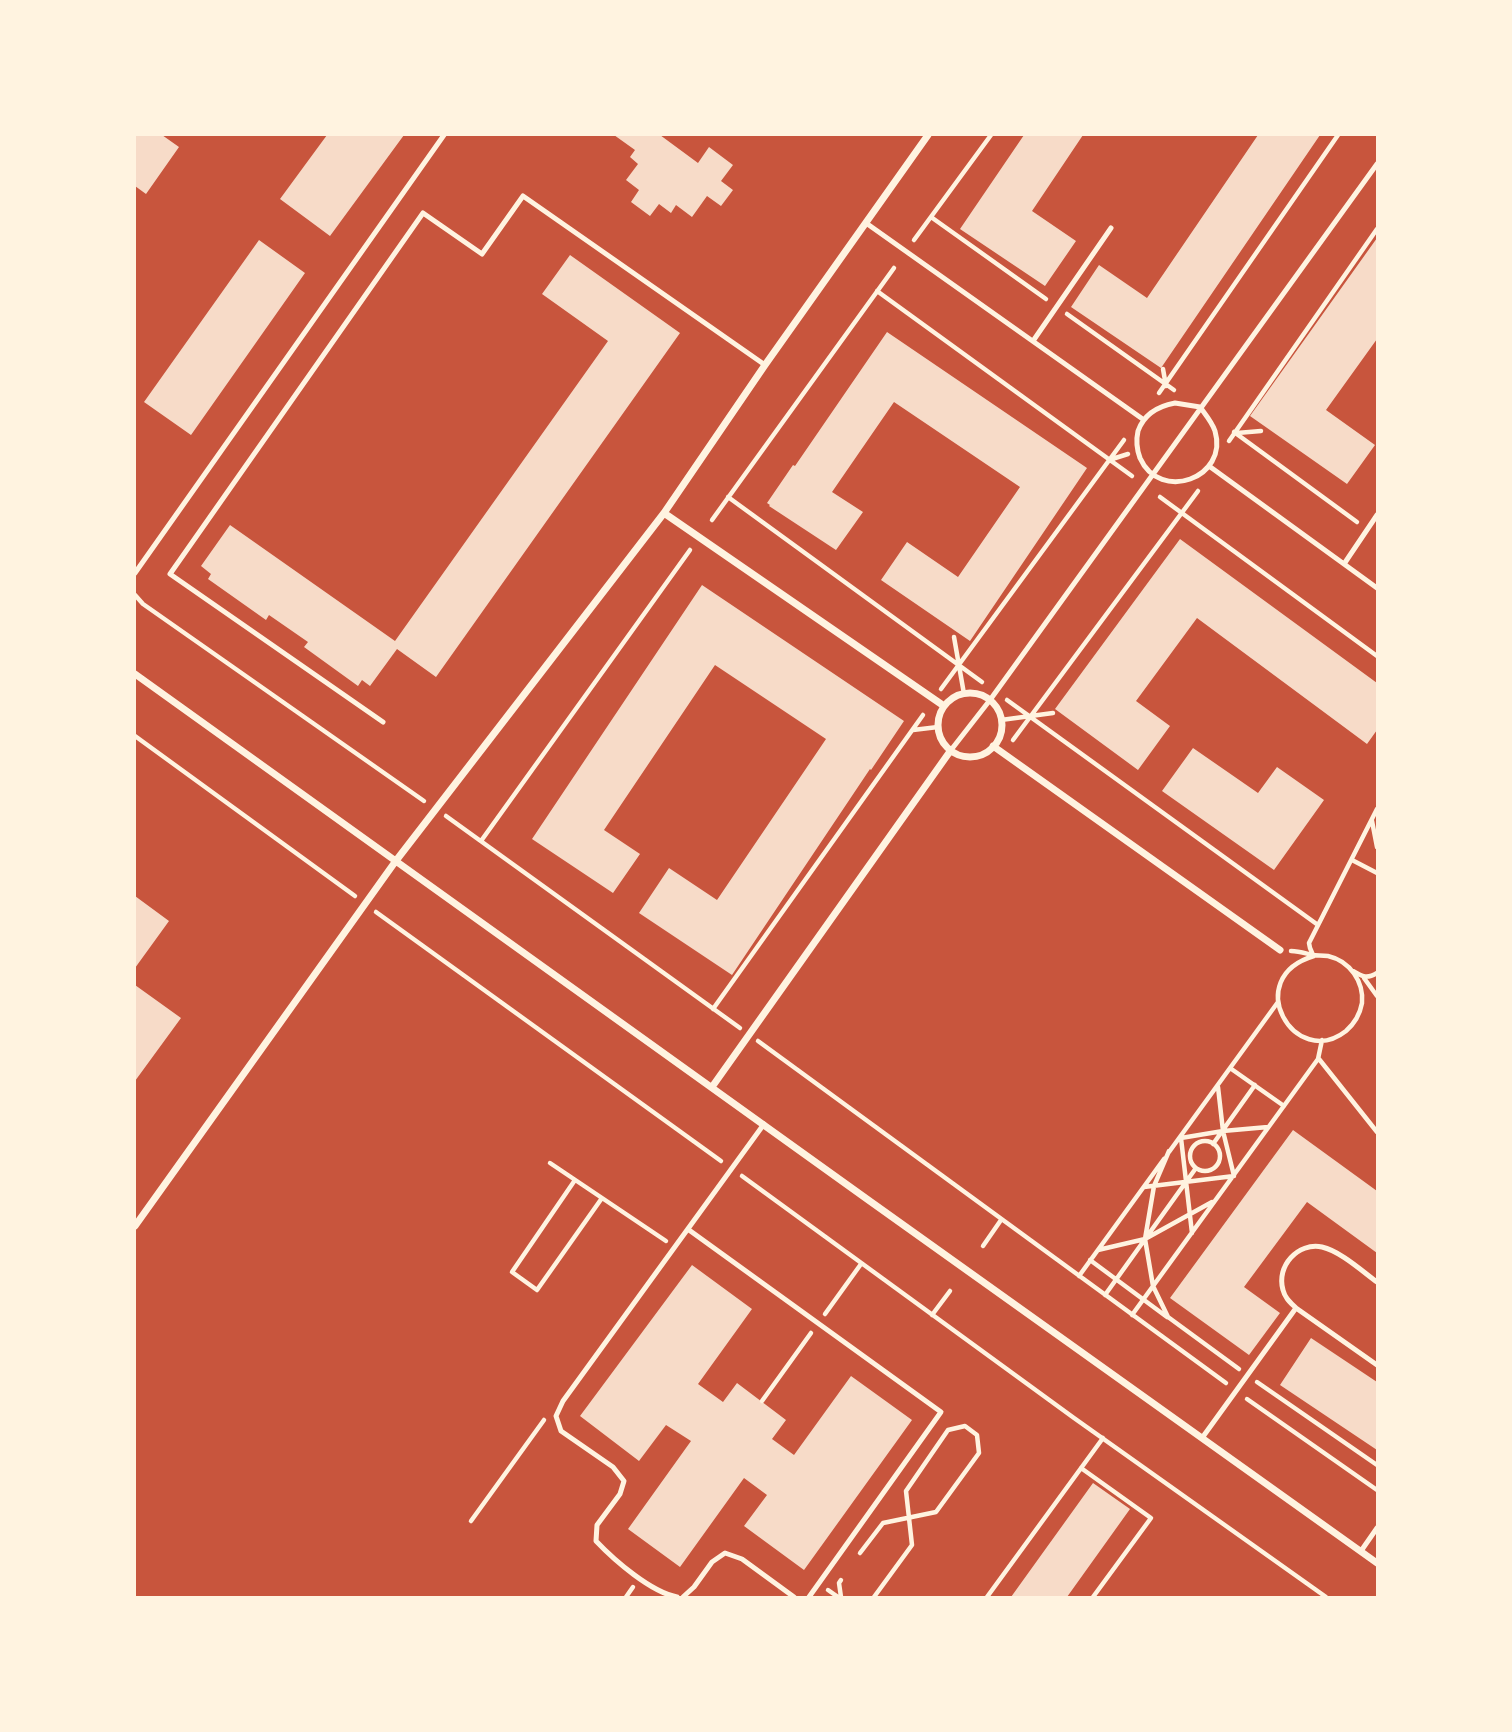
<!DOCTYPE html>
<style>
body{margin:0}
#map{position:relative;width:1512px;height:1732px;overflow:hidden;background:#c8553d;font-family:"Noto Sans",sans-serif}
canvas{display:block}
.frame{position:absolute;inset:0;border:136px solid #fff3e0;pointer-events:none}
</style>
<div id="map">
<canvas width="1512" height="1732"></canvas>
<div class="frame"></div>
</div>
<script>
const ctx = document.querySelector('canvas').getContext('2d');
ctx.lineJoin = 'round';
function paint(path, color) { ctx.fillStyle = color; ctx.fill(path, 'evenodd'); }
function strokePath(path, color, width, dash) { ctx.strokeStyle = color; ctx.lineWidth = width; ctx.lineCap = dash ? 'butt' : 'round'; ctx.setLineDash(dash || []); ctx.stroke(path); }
paint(new Path2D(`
 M 135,135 L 162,135 L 179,147 L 146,194 L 135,186 Z
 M 327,135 L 404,135 L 330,236 L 280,199 Z
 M 614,135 L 660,135 L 698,163 L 709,147 L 733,165 L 721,181 L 733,190 L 721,206 L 707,196 L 692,217 L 676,205 L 671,213 L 659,204 L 650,216 L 631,202 L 639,190 L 626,180 L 638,164 L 630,157 L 635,150 Z
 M 1024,135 L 1083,135 L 1032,211 L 1076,241 L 1045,286 L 960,229 Z
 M 1258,135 L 1320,135 L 1161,368 L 1071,307 L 1099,265 L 1147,298 Z
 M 1377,238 L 1377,339 L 1326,410 L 1375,445 L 1347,484 L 1250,416 Z
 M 259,240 L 305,273 L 191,435 L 144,402 Z
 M 570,255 L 680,333 L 436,677 L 397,649 L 370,686 L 362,680 L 358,686 L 304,647 L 308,642 L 269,615 L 266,620 L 208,579 L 211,574 L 201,566 L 230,525 L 395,641 L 608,341 L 542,294 Z
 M 887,332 L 1087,468 L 970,641 L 881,580 L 907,542 L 958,577 L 1020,487 L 894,402 L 832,492 L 863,512 L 836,550 L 769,506 L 770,505 L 767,503 L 793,465 L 795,466 Z
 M 1180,539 L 1377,683 L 1377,730 L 1367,744 L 1197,618 L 1136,701 L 1170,726 L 1138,770 L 1055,709 Z
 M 702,585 L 904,721 L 871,770 L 870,769 L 732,975 L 639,913 L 669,868 L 717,900 L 826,739 L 715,665 L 604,830 L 640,854 L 613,893 L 532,839 Z
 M 1193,748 L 1258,793 L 1277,767 L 1324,800 L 1274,870 L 1162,791 Z
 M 135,896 L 169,921 L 135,968 Z
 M 135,985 L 181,1018 L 135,1081 Z
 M 1293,1130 L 1377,1191 L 1377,1253 L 1307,1202 L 1244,1287 L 1280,1313 L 1249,1355 L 1170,1298 Z
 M 692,1265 L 752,1309 L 698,1384 L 723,1402 L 737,1383 L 786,1420 L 772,1439 L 794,1455 L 851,1376 L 912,1420 L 804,1570 L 744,1526 L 767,1495 L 744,1478 L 680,1567 L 628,1529 L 691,1441 L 666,1425 L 639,1461 L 580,1416 Z
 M 1311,1338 L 1377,1382 L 1377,1450 L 1280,1385 Z
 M 1093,1483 L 1130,1509 L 1067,1597 L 1011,1597 Z`), '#f7dbc8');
strokePath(new Path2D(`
 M 931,217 L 1046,299
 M 914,240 L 991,135
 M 877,291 L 1132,476
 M 1067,314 L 1174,390
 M 1163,369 L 1166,386
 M 1159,393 L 1338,135
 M 1234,432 L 1357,522
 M 1237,433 L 1261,431
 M 1229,441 L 1377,229
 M 1109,460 L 1128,454
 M 728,497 L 982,682
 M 1160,497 L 1377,656
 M 712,520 L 894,268
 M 135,595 L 143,604 L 424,801
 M 954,637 L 964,694
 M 941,689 L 1124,440
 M 1007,700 L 1318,925
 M 1001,720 L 1053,713
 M 913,730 L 938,727
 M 135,736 L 355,896
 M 1013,740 L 1198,491
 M 446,816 L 740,1028
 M 1372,821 L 1377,847
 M 481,841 L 690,550
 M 1352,860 L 1377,873
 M 376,912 L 721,1161
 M 1291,951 C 1299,951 1304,953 1312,955 C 1317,956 1322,955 1328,956 C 1350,961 1364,982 1362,1003 C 1360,1014 1354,1024 1346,1031 C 1295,1071 1240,978 1314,956
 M 1313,955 L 1310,948 L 1309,943 L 1377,809
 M 1353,971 C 1363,977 1367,979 1377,973
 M 1364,978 L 1377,996
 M 713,1009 L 923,715
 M 758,1041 L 1226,1383
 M 1319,1059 L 1377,1132
 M 1230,1068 L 1284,1106
 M1190 1156a15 15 0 1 1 30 0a15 15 0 1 1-30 0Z
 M 1213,1144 L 1255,1085
 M 1169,1151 L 1154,1186 L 1145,1239 L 1153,1286 L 1168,1317 L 1239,1369
 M 1169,1152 L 1278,1002
 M 550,1163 L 666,1241
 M 742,1176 L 1074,1418 L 1326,1597
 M 575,1180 L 512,1272 L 537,1290 L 602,1198
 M 1144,1187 L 1234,1176 L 1223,1131 L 1218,1087
 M 1192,1233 L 1181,1138 L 1223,1131 L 1268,1127
 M 983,1246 L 1001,1220
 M 1098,1250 L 1145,1239 L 1212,1202
 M 1090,1260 L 1167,1317
 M 1079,1276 L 1164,1159
 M 1105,1295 L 1196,1168
 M 825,1314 L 861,1264
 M 932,1315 L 950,1291
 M 1132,1315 L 1318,1059 L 1322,1040
 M 1257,1382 L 1377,1465
 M 1247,1399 L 1377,1490
 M 762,1401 L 811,1333
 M 1081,1468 L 1151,1518 L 1093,1597
 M 471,1521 L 544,1420
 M 860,1553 L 883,1523 L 936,1512 L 979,1453 L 977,1435 L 965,1426 L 948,1430 L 906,1491 L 912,1545 L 874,1597
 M 841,1580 L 839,1583 L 841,1597
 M 828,1590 L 838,1597
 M 626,1597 L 633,1587
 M 987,1597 L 1103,1438`), '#fff3e0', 4.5);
strokePath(new Path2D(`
 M 866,223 L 1144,420
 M 1033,341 L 1111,228
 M 1175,403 L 1200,407 C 1205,414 1212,422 1215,431 C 1229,478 1160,503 1140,458 C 1137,450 1136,440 1138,431 C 1144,414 1159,406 1175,403 Z
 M 1209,466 L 1377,588
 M 1344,564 L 1377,515
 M 135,573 L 444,135
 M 383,722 L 170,574 L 423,213 L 482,254 L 523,196 L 765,365
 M 951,750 L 990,700 L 1377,164
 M 689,1230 L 941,1412 L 809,1597
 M 1377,1282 C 1362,1271 1340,1251 1322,1247 C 1298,1242 1276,1266 1283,1290 C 1285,1298 1290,1302 1296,1308 L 1377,1365
 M 1202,1438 L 1296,1308
 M 1361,1551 L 1377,1528
 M 677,1597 C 651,1592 615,1561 596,1541 L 597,1525 L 620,1494 L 624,1481 L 613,1467 L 561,1431 L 556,1416 L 563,1401 L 764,1124
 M 683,1597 L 694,1587 L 712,1562 L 725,1553 L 742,1559 L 794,1597`), '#fff3e0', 5);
strokePath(new Path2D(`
 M 664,513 L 944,706
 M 135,674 C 547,972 963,1267 1377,1563
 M938 725a32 32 0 1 1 64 0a32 32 0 1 1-64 0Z
 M 993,746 L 1280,950
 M 712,1087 L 951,750
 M 135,1226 L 395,862 L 664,513 L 765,365 L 928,135`), '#fff3e0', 7);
</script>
